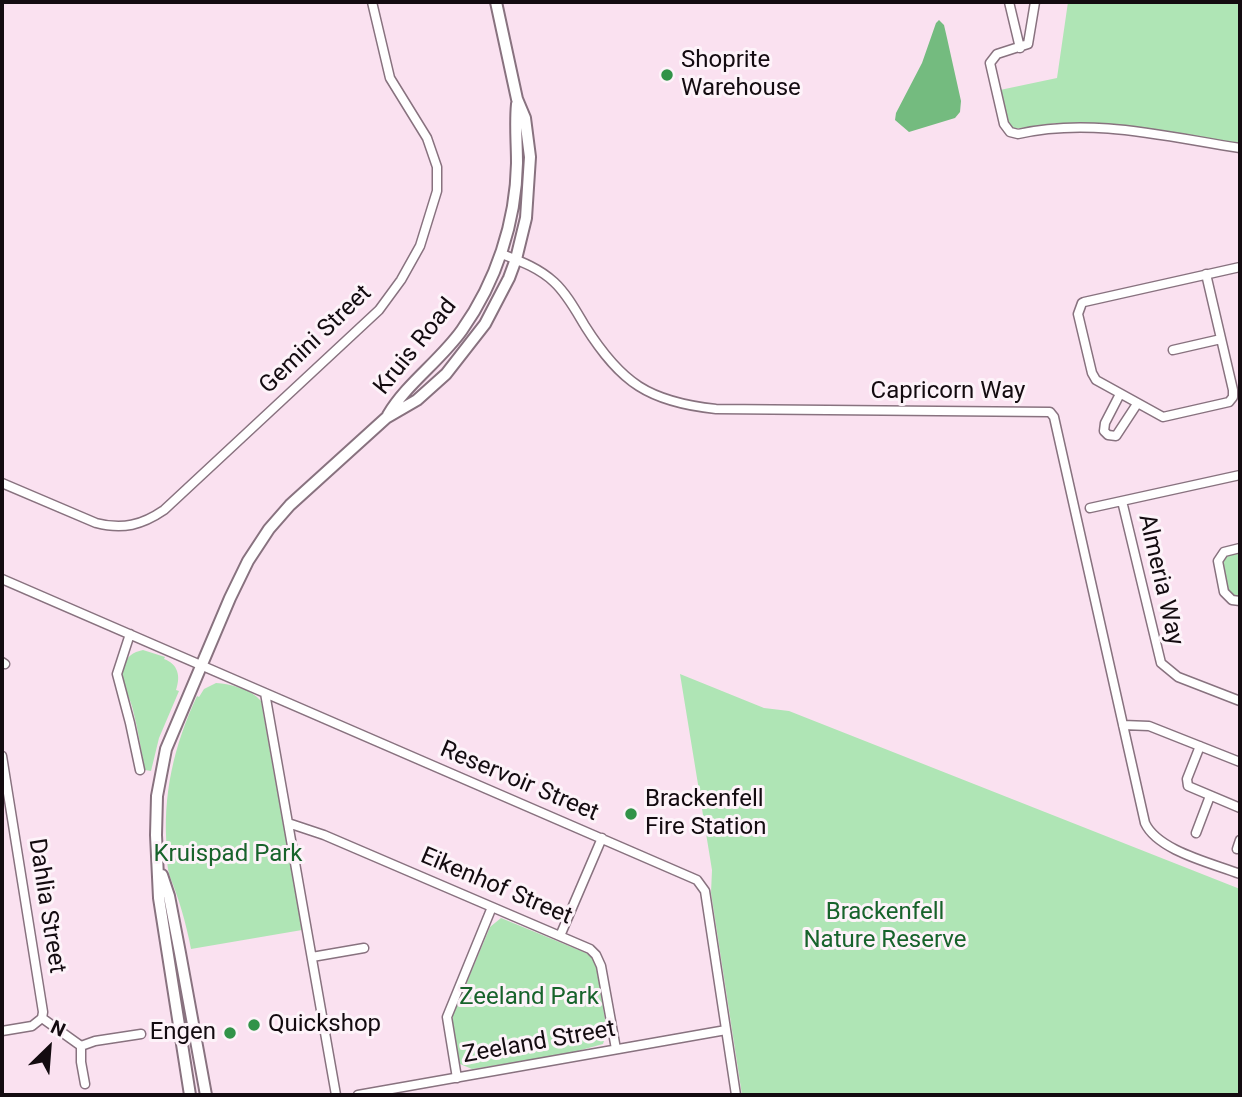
<!DOCTYPE html>
<style>
body{margin:0}
#map{position:relative;width:1242px;height:1097px;overflow:hidden;background:#fae1f0;font-family:Roboto,sans-serif}
canvas{display:block}
.frame{position:absolute;inset:0;border:4px solid #130b10;pointer-events:none}
.north{position:absolute;left:14px;top:1013px;width:70px;height:70px;-webkit-text-stroke:5px #fdf3f9;paint-order:stroke;rotate:25deg;font-size:19px;font-weight:700;line-height:28px;text-align:center;color:#130b10}
.north::after{content:'';display:block;margin:auto;width:24px;height:32px;background:#130b10;clip-path:polygon(50% 0,100% 100%,50% 72%,0 100%)}
</style>
<div id="map">
<canvas width="1242" height="1097"></canvas>
<div class="frame"></div>
<div class="north">N</div>
</div>
<script>
const ctx = document.querySelector('canvas').getContext('2d');
ctx.lineJoin = 'round';
function paint(path, color) { ctx.fillStyle = color; ctx.fill(path, 'evenodd'); }
function strokePath(path, color, width, dash) { ctx.strokeStyle = color; ctx.lineWidth = width; ctx.lineCap = dash ? 'butt' : 'round'; ctx.setLineDash(dash || []); ctx.stroke(path); }
function drawText(font, color, halo, rows, align = 'center') {
  ctx.font = font + ' Roboto,sans-serif'; ctx.lineWidth = 6; ctx.setLineDash([]); ctx.textBaseline = 'middle'; ctx.strokeStyle = halo; ctx.fillStyle = color; for (const [text, x, y, turn = 0] of rows) {
    ctx.save(); ctx.translate(x, y); ctx.rotate((+turn || 0) * Math.PI / 180); ctx.textAlign = isNaN(turn) ? turn : align; if (halo) ctx.strokeText(text, 0, 0); ctx.fillText(text, 0, 0); ctx.restore();
  }
}
paint(new Path2D(`
 M 1068,2 L 1240,2 L 1240,144 L 1102,123 L 1057,123 L 1013,129 L 1008,124 L 1000,90 L 1057,78 Z
 M 1240,552 L 1240,596 L 1235,597 L 1227,590 L 1222,561 L 1226,556 Z
 M 143,650 L 165,657 L 164,659 C 178,664 181,676 176,690 L 179,691 L 159,738 L 151,771 L 145,770 C 141,750 138,730 133,710 C 130,696 119,682 123,667 C 126,657 133,652 143,650 Z
 M 680,674 L 764,708 L 789,711 L 1240,889 L 1240,1095 L 742,1095 L 711,893 L 712,870 Z
 M 216,683 C 231,684 251,689 261,701 L 302,930 L 191,949 C 186,923 179,899 170,877 C 167,869 167,858 167,850 C 162,796 174,745 197,696 L 199,697 L 204,689 Z
 M 501,918 L 586,953 L 592,958 L 596,966 L 607,1031 L 603,1044 L 563,1055 L 472,1069 L 460,1064 L 452,1024 L 453,1015 L 490,927 Z`), '#afe5b5');
paint(new Path2D(`
 M 939,20 L 944,25 L 947,38 L 961,101 L 960,112 L 955,118 L 909,132 L 895,120 L 896,113 L 922,63 L 936,23 Z`), '#74bb7f');
const minor = new Path2D(`
 M 1009,2 L 1020,48
 M 1035,2 L 1028,44 L 997,54 L 990,63 L 1004,124 L 1010,132 L 1018,134 C 1092,117 1167,137 1240,148
 M 502,254 C 520,261 539,268 554,282 C 567,294 576,311 585,326 C 621,383 649,402 716,409 L 1050,412 L 1054,417 L 1145,823 C 1158,851 1212,863 1240,874
 M 1206,274 L 1233,390 L 1233,397 L 1229,402 L 1163,417 L 1096,380 L 1092,373 L 1078,314 L 1082,303 L 1084,302 L 1240,267
 M 1173,350 L 1221,339
 M 1120,394 L 1105,423 L 1104,431 L 1108,435 L 1116,436 L 1137,404
 M 2,483 L 96,523 C 123,530 142,525 164,510 L 379,310 L 401,280 L 420,246 L 437,191 L 437,167 L 427,138 L 390,78 L 372,2
 M 1122,501 L 1161,663 L 1178,677 L 1240,701
 M 1090,508 L 1240,475
 M 1240,548 L 1224,552 L 1218,561 L 1224,592 L 1232,600 L 1240,601
 M 2,579 L 697,880 L 705,891 L 736,1095
 M 130,634 L 117,674 L 130,723 L 140,770
 M 2,662 L 5,664
 M 265,693 L 336,1095
 M 1123,725 L 1149,726 L 1240,762
 M 1200,746 L 1187,779 L 1188,786 L 1240,808
 M 2,756 L 43,1012 L 42,1018 L 32,1026 L 2,1031
 M 288,823 L 324,835 L 590,949 L 596,955 L 601,966 L 616,1049
 M 1196,833 L 1210,796
 M 1237,849 L 1240,840
 M 560,936 L 602,838
 M 312,957 L 364,948
 M 42,1018 L 81,1046
 M 81,1046 L 95,1041 L 141,1034
 M 81,1046 L 81,1062 L 85,1084
 M 457,1078 L 447,1017 L 492,907
 M 358,1095 L 726,1030`);
const tertiary = new Path2D(`
 M 388,415 C 407,383 440,361 462,330 C 496,282 516,222 517,163 C 517,143 515,124 517,104
 M 162,875 L 169,896 L 180,953 L 206,1095
 M 190,1095 L 159,898 L 156,835 L 157,796 L 166,749 L 230,598 L 248,561 L 269,529 L 290,505 L 386,418 L 417,400 L 446,374 L 485,324 L 509,278 L 516,259 L 526,218 L 530,157 L 525,118 L 517,99 L 496,2`);
strokePath(minor, '#88727f', 11);
strokePath(tertiary, '#88727f', 14);
strokePath(minor, '#fff', 8);
strokePath(tertiary, '#fff', 10);
for (const [x, y, r, color] of [
 [667,75,7,"#319348"],
 [631,814,7,"#319348"],
 [254,1025,7,"#319348"],
 [230,1033,7,"#319348"]
]) { const dot = new Path2D(); dot.arc(x, y, r, 0, 2 * Math.PI); ctx.fillStyle = color; ctx.fill(dot); strokePath(dot, '#fdf3f9', 2.5); }
drawText('24px', '#130b10', '#fdf3f9', [
 ["Shoprite",681,61],
 ["Warehouse",681,89],
 ["Brackenfell",645,800],
 ["Fire Station",645,828],
 ["Quickshop",268,1025],
 ["Engen",216,1033,"right"]
], 'left');
drawText('24px', '#130b10', '#fdf3f9', [
 ["Gemini Street",316,340,-44],
 ["Kruis Road",416,347,-51],
 ["Capricorn Way",948,392],
 ["Almeria Way",1160,580,77],
 ["Reservoir Street",519,782,23],
 ["Eikenhof Street",496,887,23],
 ["Dahlia Street",46,906,81],
 ["Zeeland Street",539,1043,-10]
]);
drawText('24px', '#17632b', '#fdf3f9', [
 ["Kruispad Park",228,855],
 ["Brackenfell",885,913],
 ["Nature Reserve",885,941],
 ["Zeeland Park",529,998]
]);
</script>
